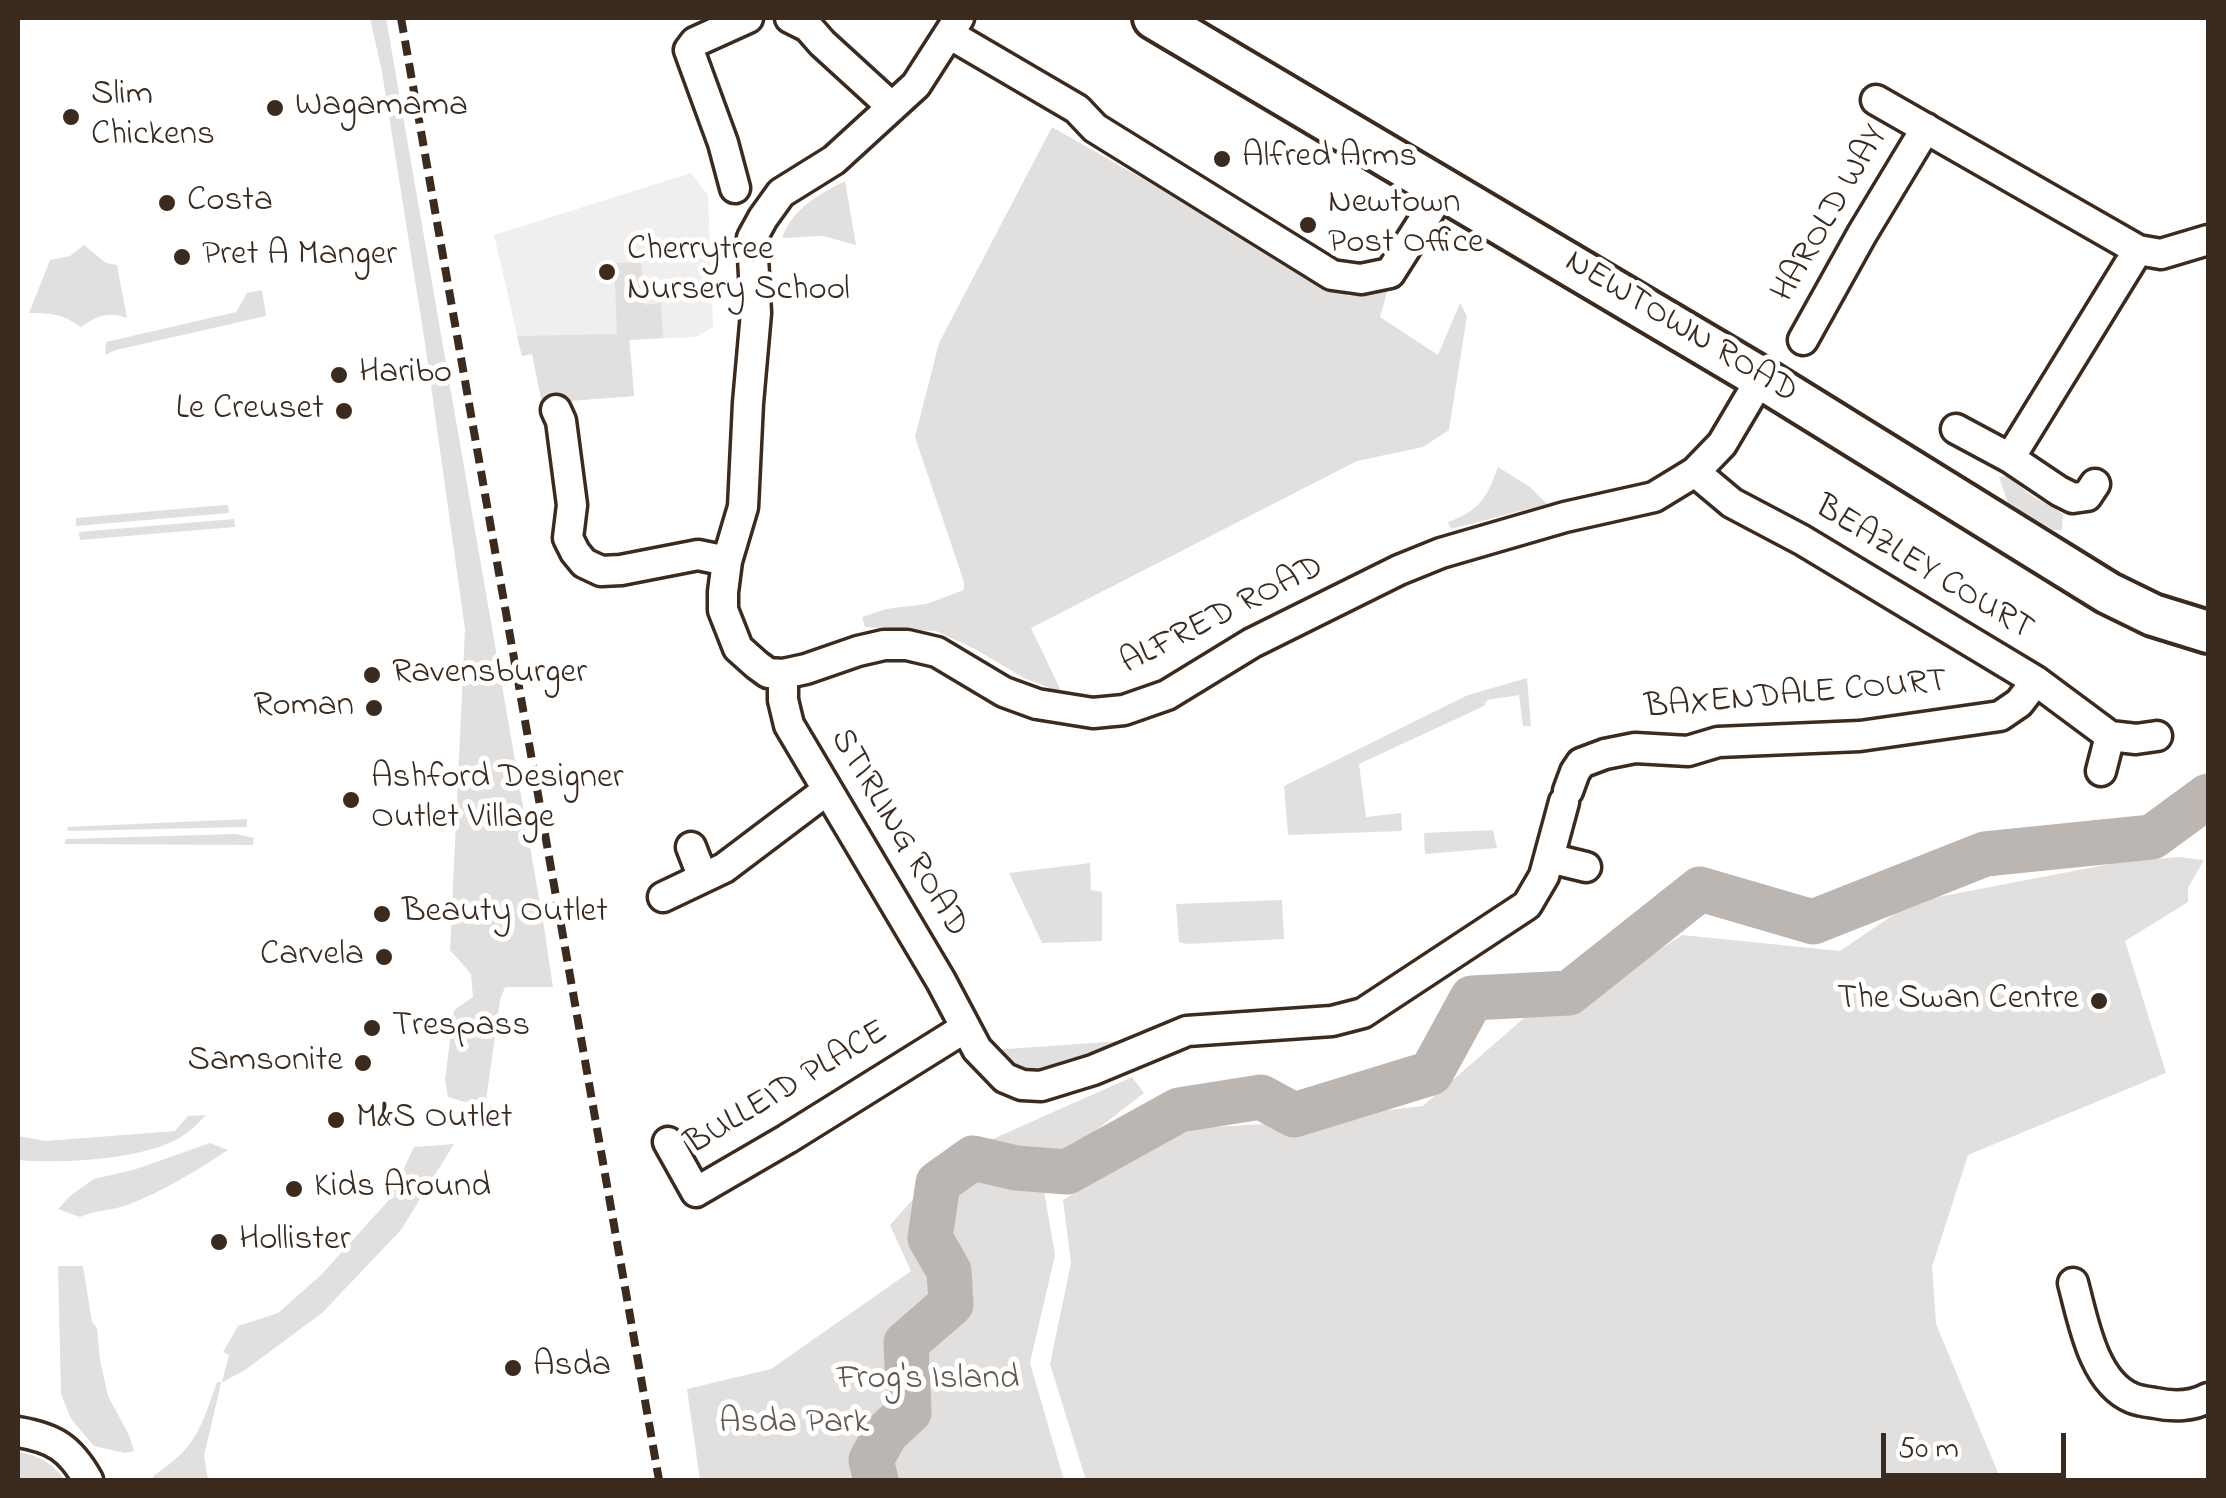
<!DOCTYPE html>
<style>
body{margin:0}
#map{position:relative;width:2226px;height:1498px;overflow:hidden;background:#fff;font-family:"Indie Flower",sans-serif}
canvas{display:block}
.frame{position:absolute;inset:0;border:20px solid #3b2a1e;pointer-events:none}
.scale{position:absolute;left:1881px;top:1433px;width:185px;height:45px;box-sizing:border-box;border:5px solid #3b2a1e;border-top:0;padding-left:12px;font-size:30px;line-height:35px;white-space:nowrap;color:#3b2a1e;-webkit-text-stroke:8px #fff;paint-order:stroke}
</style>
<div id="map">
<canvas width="2226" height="1498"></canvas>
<div class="frame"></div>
<div class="scale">50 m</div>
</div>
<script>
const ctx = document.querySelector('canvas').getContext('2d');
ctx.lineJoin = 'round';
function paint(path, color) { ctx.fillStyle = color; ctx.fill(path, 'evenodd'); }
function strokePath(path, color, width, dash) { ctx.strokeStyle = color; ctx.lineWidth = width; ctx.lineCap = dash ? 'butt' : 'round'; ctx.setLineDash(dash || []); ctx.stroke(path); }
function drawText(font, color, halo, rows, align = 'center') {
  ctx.font = font + ' "Indie Flower",sans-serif'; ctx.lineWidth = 10; ctx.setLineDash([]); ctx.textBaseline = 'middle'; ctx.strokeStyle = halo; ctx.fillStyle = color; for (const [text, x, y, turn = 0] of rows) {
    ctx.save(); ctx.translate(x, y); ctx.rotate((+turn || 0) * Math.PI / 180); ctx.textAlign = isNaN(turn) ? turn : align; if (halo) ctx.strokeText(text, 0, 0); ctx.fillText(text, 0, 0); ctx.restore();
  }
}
paint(new Path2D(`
 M 691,173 L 708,195 L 713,327 L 696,337 L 630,340 L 634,396 L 542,403 L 532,354 L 522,356 L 494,235 Z`), '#f1efee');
paint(new Path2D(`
 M 370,18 L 386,18 L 544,927 L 553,987 L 505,987 L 500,1000 L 485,1108 L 448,1097 L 445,1080 L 454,1010 L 473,997 L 471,974 L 450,950 L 465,629 L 425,343 L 382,72 Z
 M 1052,127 L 1349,296 L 1388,288 L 1380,317 L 1438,355 L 1460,303 L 1467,316 L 1449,430 L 1423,447 L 1357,461 L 1031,628 L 1062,693 L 1024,678 L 975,649 L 936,631 L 865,627 L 862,617 L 886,609 L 926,604 L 964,590 L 964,582 L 915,437 L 939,343 Z
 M 845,181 L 856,245 L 823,236 L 782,238 C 793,208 818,195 845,181 Z
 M 84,245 L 106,263 L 117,265 L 127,318 C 108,311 97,316 81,327 C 63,314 51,313 29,313 L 50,260 L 70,256 Z
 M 641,262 L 645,305 L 661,303 L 663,338 L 629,340 L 634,396 L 542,403 L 532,354 L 522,356 L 517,336 L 617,334 L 614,263 Z
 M 262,290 L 266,316 L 116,350 L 105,355 L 106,342 L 236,312 L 247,293 Z
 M 1498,467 L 1530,487 L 1547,504 L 1451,529 L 1448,522 C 1479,511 1487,498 1498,467 Z
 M 2009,476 L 2029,494 L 2063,514 L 2062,530 L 2053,530 L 2008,503 L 1999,477 Z
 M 224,505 L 228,505 L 229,513 L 76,526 L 76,518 Z
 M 234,519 L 235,527 L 80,540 L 79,532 Z
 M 1527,678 L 1531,726 L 1523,726 L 1519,695 L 1487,700 L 1484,706 L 1359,764 L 1366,817 L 1401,813 L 1402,831 L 1288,835 L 1284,786 L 1468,695 Z
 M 247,819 L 247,827 L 68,831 L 67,827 Z
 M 1493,830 L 1497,848 L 1425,854 L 1424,833 Z
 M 236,834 L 254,838 L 253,845 L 66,844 L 64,842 L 67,839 Z
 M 2179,857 L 2204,860 L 2188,888 L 2188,902 L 2125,941 L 2166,1073 L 1968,1155 L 1932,1267 L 1936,1324 L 2001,1480 L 1086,1480 L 1050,1364 L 1071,1263 L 1063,1200 L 1181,1129 L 1279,1123 L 1423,1106 L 1539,1005 L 1592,995 L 1682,935 L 1840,951 L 1912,902 L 2115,863 Z
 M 1090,863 L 1091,890 L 1102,892 L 1102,941 L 1042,943 L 1009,873 Z
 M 1282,900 L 1284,939 L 1187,944 L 1179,942 L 1176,904 Z
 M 1121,1041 L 1121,1046 L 1041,1075 L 1023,1076 L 992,1050 Z
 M 1132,1077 L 1144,1093 L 1041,1173 L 1055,1255 L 1030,1363 L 1064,1480 L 700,1480 L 687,1389 L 771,1369 L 911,1271 L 890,1225 L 950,1158 Z
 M 206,1115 C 200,1121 195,1127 188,1132 C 154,1160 61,1164 18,1160 L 18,1136 L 46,1141 L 175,1131 L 188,1116 Z
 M 210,1143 L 228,1150 C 196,1171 162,1192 127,1205 C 111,1211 95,1210 80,1217 L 58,1209 L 70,1196 L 94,1179 L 133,1170 Z
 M 454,1144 L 401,1230 L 322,1313 L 245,1370 L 221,1383 L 204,1456 L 208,1480 L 154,1480 L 153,1476 C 196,1448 201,1428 217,1382 L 222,1382 L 229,1355 L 223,1352 L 238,1326 L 278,1313 L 321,1275 L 388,1201 L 414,1147 Z
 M 58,1266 L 83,1266 L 92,1322 L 97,1328 L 100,1360 L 108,1396 L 129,1435 L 134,1451 L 125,1453 L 94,1446 L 71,1419 L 61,1394 Z
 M 18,1452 C 39,1455 52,1463 65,1480 L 18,1480 Z`), '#e2e0de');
strokePath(new Path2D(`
 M 876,1480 L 871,1460 L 886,1433 L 909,1412 L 906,1343 L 951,1304 L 949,1271 L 930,1238 L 938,1183 L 973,1158 L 1016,1168 L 1067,1172 L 1179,1110 L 1261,1097 L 1294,1115 L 1431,1073 L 1472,998 L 1569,993 L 1700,889 L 1813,922 L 1985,854 L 2152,837 L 2208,796`), '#bcb6b3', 45);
const street = new Path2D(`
 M 790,18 L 808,27 L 822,43 L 892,107
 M 959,18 L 916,85 L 834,160 L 781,193 L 763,218 L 752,238 L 756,313 L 748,403 L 743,507 L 727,561 L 723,592 L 723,610 L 738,648 L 757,665 L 768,673 L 783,674 L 806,669 L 858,651 L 884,645 L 907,645 L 937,652 L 1004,692 L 1037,704 L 1093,713 L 1124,710 L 1167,695 L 1252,643 L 1399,570 L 1441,553 L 1565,517 L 1654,497 L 1695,472 L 1722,444 L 1761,378
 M 949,34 L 1077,109 L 1095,128 L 1332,275 L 1361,279 L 1390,273 L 1444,188
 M 1876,100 L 2138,250 L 2161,254 L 2208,240
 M 735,188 L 723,143 L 689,50 L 695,42 L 748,18
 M 1803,340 L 1862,234 L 1926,128
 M 556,410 L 561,421 L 572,505 L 568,538 L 575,552 L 584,563 L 601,571 L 621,570 L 698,555 L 727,561
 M 1956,429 L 2010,458 L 2059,491 L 2073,498 L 2087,496 L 2095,484
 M 2010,458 L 2138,250
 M 1695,472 L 1732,503 L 1802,540 L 2036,681 L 2110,736 L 2136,739 L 2157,736
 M 783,674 L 783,700 L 789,725 L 941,981 L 977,1049 L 1005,1078 L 1022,1085 L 1041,1086 L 1093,1070 L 1187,1031 L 1332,1021 L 1363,1013 L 1527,905 L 1544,876 L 1564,802
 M 2101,771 L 2110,736
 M 1568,791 L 1575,772 L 1581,763 L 1605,754 L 1635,748 L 1688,751 L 1718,742 L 1860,736 L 2000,716 L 2019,703 L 2036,681
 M 691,847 L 703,878
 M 1549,858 L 1586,867
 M 663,897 L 724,868 L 826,791
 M 668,1142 L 696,1192 L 787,1139 L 965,1028
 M 2073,1283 C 2083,1320 2093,1382 2132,1398 C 2139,1401 2148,1402 2155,1403 C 2173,1407 2193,1406 2208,1398
 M 18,1432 C 54,1438 70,1448 88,1480`);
const secondary = new Path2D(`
 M 1154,18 L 1761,378 L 2108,593 L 2153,615 L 2208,632`);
strokePath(street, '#3b2a1e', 35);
strokePath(secondary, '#3b2a1e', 48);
strokePath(street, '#fff', 28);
strokePath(secondary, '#fff', 40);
strokePath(new Path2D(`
 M 401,18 L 659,1480`), '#3b2a1e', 8, [15, 8]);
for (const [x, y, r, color] of [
 [275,108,10,"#3b2a1e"],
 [71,117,10,"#3b2a1e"],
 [1222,159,10,"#3b2a1e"],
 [167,203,10,"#3b2a1e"],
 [1308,225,10,"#3b2a1e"],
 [182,257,10,"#3b2a1e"],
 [607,272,10,"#3b2a1e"],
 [339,375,10,"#3b2a1e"],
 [344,411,10,"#3b2a1e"],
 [372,675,10,"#3b2a1e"],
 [374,708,10,"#3b2a1e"],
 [351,800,10,"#3b2a1e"],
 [382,914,10,"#3b2a1e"],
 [384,957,10,"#3b2a1e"],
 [2099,1001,10,"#3b2a1e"],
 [372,1028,10,"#3b2a1e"],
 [363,1063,10,"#3b2a1e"],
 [336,1120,10,"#3b2a1e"],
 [294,1189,10,"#3b2a1e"],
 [219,1242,10,"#3b2a1e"],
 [513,1368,10,"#3b2a1e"]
]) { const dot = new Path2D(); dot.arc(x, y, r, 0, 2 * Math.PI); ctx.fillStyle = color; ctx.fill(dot); strokePath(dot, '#fff', 4); }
drawText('35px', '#3b2a1e', '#fff', [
 ["Slim",91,97],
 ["Chickens",91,137],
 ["Wagamama",295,108],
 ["Alfred Arms",1242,159],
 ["Costa",187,203],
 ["Newtown",1328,205],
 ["Post Office",1328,245],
 ["Cherrytree",627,252],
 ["Nursery School",627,292],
 ["Pret A Manger",202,257],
 ["Haribo",359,375],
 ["Le Creuset",324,411,"right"],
 ["Ravensburger",392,675],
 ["Roman",354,708,"right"],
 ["Ashford Designer",371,780],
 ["Outlet Village",371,820],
 ["Beauty Outlet",402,914],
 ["Carvela",364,957,"right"],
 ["The Swan Centre",2079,1001,"right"],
 ["Trespass",392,1028],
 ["Samsonite",343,1063,"right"],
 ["M&S Outlet",356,1120],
 ["Kids Around",314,1189],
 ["Hollister",239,1242],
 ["Asda",533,1368]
], 'left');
drawText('35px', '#3b2a1e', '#fff', [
 ["HAROLD WAY",1832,215,-60],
 ["NEWTOWN ROAD",1680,329,31],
 ["BEAZLEY COURT",1923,570,31],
 ["ALFRED ROAD",1223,617,-27],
 ["BAXENDALE COURT",1796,697,-5],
 ["STIRLING ROAD",897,834,59],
 ["BULLEID PLACE",788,1090,-31]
]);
drawText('35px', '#65584e', '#fff', [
 ["Frog's Island",928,1381],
 ["Asda Park",794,1425]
]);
</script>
